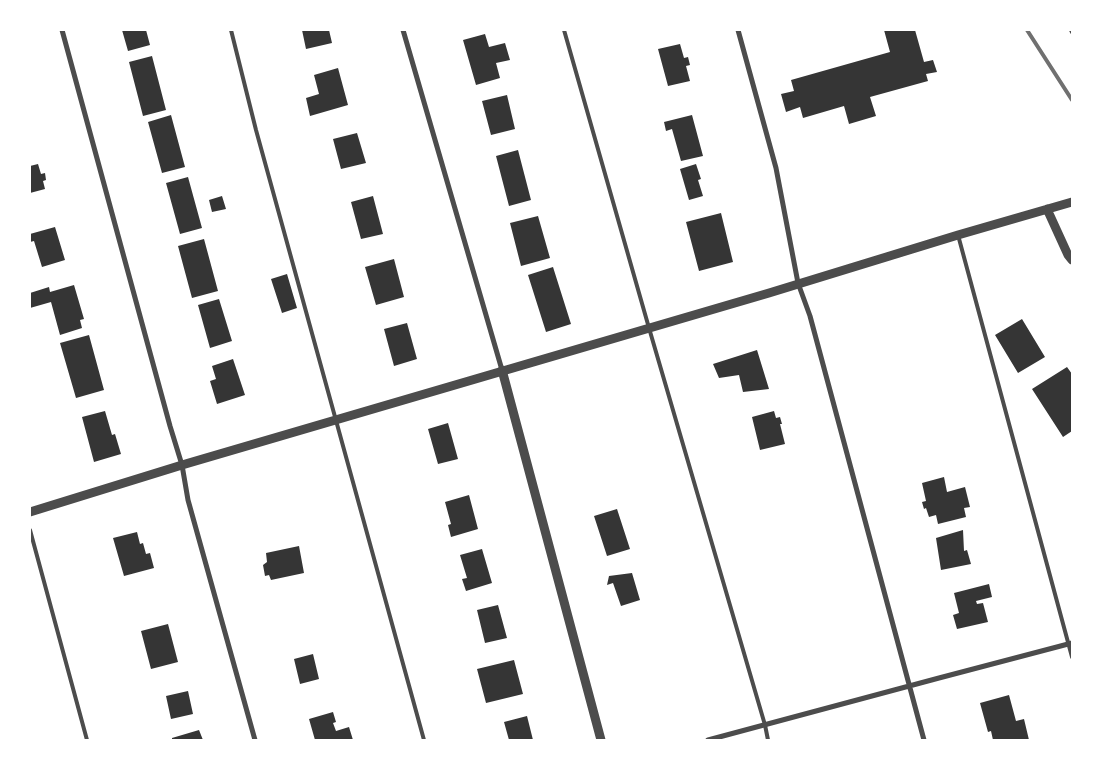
<!DOCTYPE html>
<style>
body{margin:0}
#map{position:relative;width:1102px;height:770px;overflow:hidden;background:#fff;font-family:"Public Sans",sans-serif}
canvas{display:block}
.frame{position:absolute;inset:0;border:31px solid #fff;pointer-events:none}
</style>
<div id="map">
<canvas width="1102" height="770"></canvas>
<div class="frame"></div>
</div>
<script>
const ctx = document.querySelector('canvas').getContext('2d');
ctx.lineJoin = 'round';
function paint(path, color) { ctx.fillStyle = color; ctx.fill(path, 'evenodd'); }
function strokePath(path, color, width, dash) { ctx.strokeStyle = color; ctx.lineWidth = width; ctx.lineCap = dash ? 'butt' : 'round'; ctx.setLineDash(dash || []); ctx.stroke(path); }
paint(new Path2D(`
 M 122,30 L 146,30 L 150,45 L 128,51 Z
 M 302,30 L 329,30 L 332,43 L 306,49 Z
 M 884,30 L 915,30 L 924,62 L 933,60 L 937,72 L 926,74 L 928,81 L 870,97 L 876,116 L 849,124 L 844,106 L 803,118 L 800,107 L 786,112 L 781,94 L 794,91 L 791,80 L 890,52 Z
 M 485,34 L 489,47 L 505,43 L 510,60 L 496,63 L 500,78 L 476,85 L 463,40 Z
 M 680,44 L 684,58 L 688,57 L 690,65 L 686,66 L 690,81 L 668,86 L 658,49 Z
 M 152,56 L 166,110 L 143,116 L 129,62 Z
 M 338,68 L 348,105 L 310,116 L 306,98 L 319,94 L 314,75 Z
 M 507,95 L 515,129 L 491,135 L 482,101 Z
 M 171,115 L 185,167 L 162,173 L 148,122 Z
 M 692,115 L 703,156 L 681,161 L 672,129 L 666,131 L 664,122 Z
 M 357,133 L 366,163 L 341,169 L 333,139 Z
 M 518,150 L 531,200 L 509,206 L 496,156 Z
 M 38,164 L 41,174 L 45,173 L 46,180 L 43,181 L 45,189 L 30,193 L 30,166 Z
 M 696,164 L 701,179 L 698,180 L 703,196 L 689,200 L 680,169 Z
 M 188,177 L 202,228 L 180,234 L 166,183 Z
 M 222,196 L 226,209 L 212,212 L 209,200 Z
 M 373,196 L 383,234 L 361,239 L 351,202 Z
 M 721,213 L 733,262 L 699,271 L 686,222 Z
 M 538,216 L 550,258 L 521,266 L 510,223 Z
 M 55,227 L 65,260 L 42,267 L 34,241 L 30,242 L 30,234 Z
 M 204,239 L 218,291 L 192,298 L 178,246 Z
 M 394,259 L 404,297 L 376,305 L 365,267 Z
 M 553,267 L 571,324 L 546,332 L 528,275 Z
 M 287,274 L 297,308 L 282,313 L 271,279 Z
 M 74,285 L 84,319 L 80,320 L 82,328 L 60,335 L 51,302 L 30,308 L 30,293 L 49,287 L 50,292 Z
 M 219,299 L 232,341 L 210,348 L 198,305 Z
 M 1022,319 L 1045,357 L 1018,373 L 995,335 Z
 M 407,323 L 417,359 L 394,366 L 384,329 Z
 M 89,335 L 104,390 L 76,398 L 60,343 Z
 M 757,350 L 769,389 L 743,392 L 739,375 L 719,378 L 713,364 Z
 M 233,359 L 245,395 L 217,404 L 210,381 L 216,379 L 212,366 Z
 M 1067,367 L 1072,374 L 1072,431 L 1063,437 L 1032,389 Z
 M 105,411 L 112,435 L 115,434 L 121,454 L 94,462 L 82,417 Z
 M 774,411 L 776,418 L 780,417 L 782,424 L 780,424 L 785,444 L 760,450 L 752,417 Z
 M 448,423 L 458,459 L 438,464 L 428,429 Z
 M 944,477 L 947,492 L 965,487 L 970,507 L 964,508 L 966,517 L 938,524 L 936,515 L 929,517 L 926,508 L 924,509 L 922,502 L 926,501 L 922,483 Z
 M 469,495 L 478,529 L 451,537 L 448,525 L 451,524 L 445,502 Z
 M 617,509 L 630,549 L 607,556 L 594,516 Z
 M 963,530 L 964,551 L 967,550 L 971,564 L 941,570 L 936,538 Z
 M 137,532 L 140,544 L 143,543 L 146,554 L 150,553 L 154,568 L 124,576 L 113,538 Z
 M 299,546 L 304,573 L 271,580 L 269,575 L 265,576 L 263,565 L 267,562 L 266,553 Z
 M 482,549 L 492,583 L 466,591 L 462,579 L 467,578 L 460,555 Z
 M 632,573 L 640,600 L 621,606 L 613,583 L 607,585 L 609,576 Z
 M 989,584 L 992,597 L 976,601 L 977,604 L 983,603 L 988,622 L 957,629 L 953,615 L 959,613 L 954,593 Z
 M 498,605 L 507,638 L 485,643 L 477,610 Z
 M 168,624 L 178,662 L 151,669 L 141,631 Z
 M 313,654 L 319,679 L 300,684 L 294,659 Z
 M 514,660 L 523,694 L 486,703 L 477,669 Z
 M 188,691 L 193,714 L 171,719 L 166,696 Z
 M 1009,695 L 1016,721 L 1024,719 L 1029,740 L 993,740 L 991,731 L 988,732 L 980,703 Z
 M 333,712 L 336,722 L 333,723 L 336,731 L 349,727 L 353,740 L 315,740 L 309,719 Z
 M 527,716 L 533,740 L 509,740 L 504,722 Z
 M 199,730 L 203,740 L 172,740 L 172,738 Z`), '#353535');
strokePath(new Path2D(`
 M 231,30 L 256,130 L 424,740
 M 564,30 L 649,328 L 765,725 L 768,740
 M 1071,30 L 1072,32
 M 958,235 L 1072,657
 M 30,530 L 87,740`), '#4c4c4c', 4);
strokePath(new Path2D(`
 M 62,30 L 170,426 L 182,465 L 188,500 L 255,740
 M 403,30 L 502,370
 M 738,30 L 776,168 L 798,283 L 810,316 L 924,740
 M 708,740 L 939,678 L 1072,643`), '#4c4c4c', 5);
strokePath(new Path2D(`
 M 1047,209 L 1068,255 L 1072,260
 M 502,370 L 601,740
 M 30,512 L 182,465 L 769,293 L 958,235 L 1072,202`), '#4c4c4c', 9);
strokePath(new Path2D(`
 M 1027,30 L 1072,100`), '#707070', 4);
</script>
